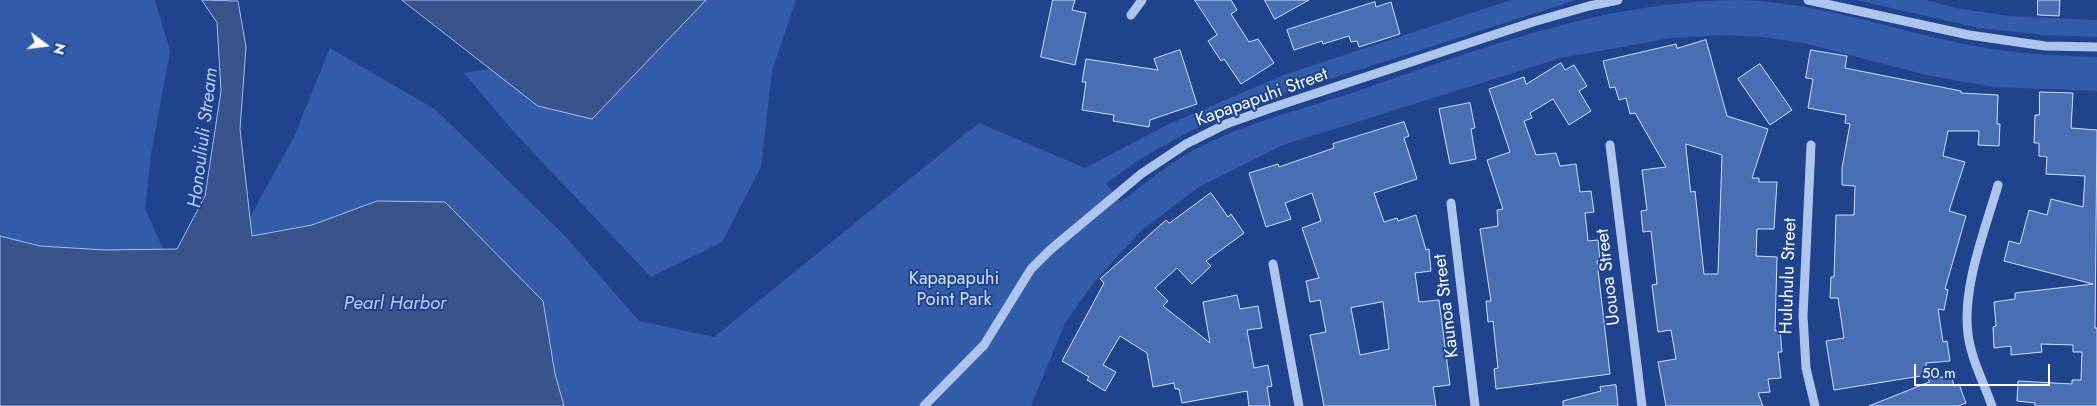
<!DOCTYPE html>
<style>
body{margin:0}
#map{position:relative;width:2097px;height:406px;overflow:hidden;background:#1f448d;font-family:Jost,sans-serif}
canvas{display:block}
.north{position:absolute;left:20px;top:20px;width:50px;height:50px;-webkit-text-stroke:4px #1f448d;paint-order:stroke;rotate:105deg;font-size:14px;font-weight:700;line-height:20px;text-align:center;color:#fff}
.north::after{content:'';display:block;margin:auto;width:18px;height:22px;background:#fff;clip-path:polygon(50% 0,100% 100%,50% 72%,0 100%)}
.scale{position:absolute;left:1914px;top:364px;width:136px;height:22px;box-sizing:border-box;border:2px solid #fff;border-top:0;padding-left:6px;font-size:15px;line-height:18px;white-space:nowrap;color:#fff;-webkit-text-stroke:4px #1f448d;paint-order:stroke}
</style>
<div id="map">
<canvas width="2097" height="406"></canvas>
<div class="north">N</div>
<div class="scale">50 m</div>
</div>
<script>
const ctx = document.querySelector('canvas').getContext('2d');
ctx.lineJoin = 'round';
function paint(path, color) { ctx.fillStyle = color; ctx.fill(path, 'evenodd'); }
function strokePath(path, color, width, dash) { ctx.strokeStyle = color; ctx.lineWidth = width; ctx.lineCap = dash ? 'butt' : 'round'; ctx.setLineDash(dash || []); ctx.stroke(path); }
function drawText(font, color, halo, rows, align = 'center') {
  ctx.font = font + ' Jost,sans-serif'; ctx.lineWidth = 4; ctx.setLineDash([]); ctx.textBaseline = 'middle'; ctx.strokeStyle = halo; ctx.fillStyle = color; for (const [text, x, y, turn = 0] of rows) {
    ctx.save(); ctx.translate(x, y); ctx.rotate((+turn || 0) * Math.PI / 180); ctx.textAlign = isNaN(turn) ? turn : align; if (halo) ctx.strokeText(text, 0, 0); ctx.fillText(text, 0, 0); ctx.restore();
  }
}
paint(new Path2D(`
 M 0,0 L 155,0 L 170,51 L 151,154 L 145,208 L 178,284 L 0,299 Z
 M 636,0 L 796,0 L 772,71 L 761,167 L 722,242 L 651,277 L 513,131 L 464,73 L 506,66 Z
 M 1511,0 L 1576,0 L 1249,105 C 1199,126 1148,150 1106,184 L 1121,202 C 1144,184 1167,165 1192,151 C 1249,120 1314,107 1375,85 C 1496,43 1612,0 1743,0 C 1818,3 1891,29 1964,44 C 2008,53 2053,56 2097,57 L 2097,91 L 1993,87 L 1926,75 L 1804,43 L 1762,37 L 1724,35 L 1671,38 L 1561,58 L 1283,145 L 1199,187 L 1143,229 L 1095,281 L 1065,323 L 1031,406 L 520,406 L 215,281 L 294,137 L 330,48 L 436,110 L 566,237 L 639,321 L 714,337 L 979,123 L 1085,168 L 1169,124 L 1284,75 Z
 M 1856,0 L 1926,0 L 1956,8 L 2008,16 L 2097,20 L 2097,37 L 2045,35 L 1979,28 Z`), '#335daa');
const water = new Path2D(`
 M 202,0 L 238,1 L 246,47 L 240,129 L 252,236 L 312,225 L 377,201 L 445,202 L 543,301 L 555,374 L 564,406 L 0,406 L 0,236 L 40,246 L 105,250 L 177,249 L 205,196 L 221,91 L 217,23 Z
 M 402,0 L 706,0 L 592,119 L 538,106 Z`);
paint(water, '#39548a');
strokePath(water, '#a1bdee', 1);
const building = new Path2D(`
 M 1053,0 L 1075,0 L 1072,10 L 1086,13 L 1075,65 L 1041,57 Z
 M 1195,0 L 1231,0 L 1237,10 L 1231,14 L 1249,42 L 1258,39 L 1274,63 L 1241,84 L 1224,59 L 1221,61 L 1208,41 L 1217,35 Z
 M 1265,0 L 1309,0 L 1275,19 Z
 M 2038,0 L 2060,0 L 2059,16 L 2038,15 Z
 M 1375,2 L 1376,7 L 1391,2 L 1400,34 L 1359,47 L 1357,41 L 1351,42 L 1349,36 L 1323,44 L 1322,41 L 1294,50 L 1287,30 Z
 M 1706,40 L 1727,116 L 1768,129 L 1752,178 L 1759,178 L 1759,182 L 1777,182 L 1774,229 L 1757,229 L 1756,256 L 1777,257 L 1775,331 L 1780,330 L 1782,352 L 1778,352 L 1781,378 L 1768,379 L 1770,392 L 1758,393 L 1763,406 L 1666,406 L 1658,362 L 1676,359 L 1671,330 L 1658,332 L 1652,285 L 1657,284 L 1651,231 L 1643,232 L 1641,211 L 1647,210 L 1642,170 L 1666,167 L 1635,113 L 1630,114 L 1626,98 L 1619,100 L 1615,87 L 1610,88 L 1603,61 L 1676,44 L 1677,48 ZM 1686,144 L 1722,155 L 1718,274 L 1704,274 L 1695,191 L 1691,192 Z
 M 1180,50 L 1197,104 L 1150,120 L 1149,127 L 1113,121 L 1114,115 L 1082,110 L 1086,82 L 1082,82 L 1086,59 L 1158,70 L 1154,59 Z
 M 1811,50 L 1847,56 L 1845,68 L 1961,91 L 1961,93 L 1998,95 L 1997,124 L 2000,124 L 1999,146 L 1978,145 L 1979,131 L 1948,131 L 1943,156 L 1965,162 L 1949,211 L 1966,216 L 1945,289 L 1948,290 L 1944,310 L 1938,309 L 1943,342 L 1947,341 L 1950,361 L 1926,363 L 1927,375 L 1834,390 L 1826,341 L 1844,338 L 1838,298 L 1830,298 L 1831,277 L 1834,277 L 1836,215 L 1854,215 L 1855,186 L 1842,185 L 1842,168 L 1850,124 L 1845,123 L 1846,115 L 1808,108 L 1813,79 L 1806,78 Z
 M 1561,63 L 1565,70 L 1574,65 L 1587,86 L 1579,91 L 1591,111 L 1569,125 L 1553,99 L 1530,113 L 1532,118 L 1524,121 L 1536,155 L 1556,153 L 1560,166 L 1576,164 L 1580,192 L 1591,191 L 1594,212 L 1585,213 L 1588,241 L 1598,240 L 1600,260 L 1597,261 L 1610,374 L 1496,389 L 1494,369 L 1498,368 L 1493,321 L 1488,322 L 1486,301 L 1491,301 L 1480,229 L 1498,226 L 1497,210 L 1503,209 L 1487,160 L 1510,152 L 1489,89 L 1524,77 L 1526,84 Z
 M 1760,64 L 1792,110 L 1770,125 L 1738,79 Z
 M 2040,92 L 2073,93 L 2071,128 L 2097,130 L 2095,328 L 2097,328 L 2097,406 L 2035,406 L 2035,403 L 2017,401 L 2018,381 L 2072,384 L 2072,380 L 2081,380 L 2082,352 L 2073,352 L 2073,345 L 2041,344 L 2042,352 L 2011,355 L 2011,346 L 1994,348 L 1993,327 L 1996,326 L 1994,302 L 2015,299 L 2015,293 L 2093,284 L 2004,261 L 2009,241 L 2020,244 L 2029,210 L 2047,215 L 2051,199 L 2083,207 L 2085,176 L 2046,174 L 2047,157 L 2039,156 L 2039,143 L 2034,143 L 2035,115 L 2039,115 Z
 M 1470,103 L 1475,128 L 1471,129 L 1476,159 L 1450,164 L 1439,109 Z
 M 1404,122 L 1409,136 L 1404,138 L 1417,179 L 1374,193 L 1384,222 L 1397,218 L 1398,221 L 1416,215 L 1426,250 L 1429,249 L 1431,271 L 1415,273 L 1419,302 L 1439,300 L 1450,385 L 1433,387 L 1436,406 L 1324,406 L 1310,335 L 1326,332 L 1320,300 L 1310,302 L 1306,281 L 1319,278 L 1302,228 L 1321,221 L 1312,193 L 1285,203 L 1291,219 L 1266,227 L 1249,173 L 1278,164 L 1279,167 L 1334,148 L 1333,144 ZM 1383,302 L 1389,349 L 1360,355 L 1351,308 Z
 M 1211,193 L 1228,217 L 1231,214 L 1244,233 L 1206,261 L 1211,266 L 1192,284 L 1177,268 L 1155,288 L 1168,301 L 1163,306 L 1210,343 L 1203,302 L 1237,295 L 1240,309 L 1258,306 L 1262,328 L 1247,330 L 1254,368 L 1268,365 L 1272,386 L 1267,387 L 1270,406 L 1249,406 L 1247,391 L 1182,403 L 1179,389 L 1175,389 L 1174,383 L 1153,387 L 1147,353 L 1120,336 L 1103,365 L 1116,372 L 1105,391 L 1087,380 L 1089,377 L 1062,361 L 1104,283 L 1100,279 L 1166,220 L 1169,223 Z
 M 1927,376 L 1952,378 L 1954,386 L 1959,384 L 1966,403 L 1958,406 L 1869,406 L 1929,382 Z
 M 1616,385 L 1618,406 L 1563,406 L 1563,401 L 1601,391 L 1600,387 Z`);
paint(building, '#486eb4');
strokePath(building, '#d3e0f9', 1);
strokePath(new Path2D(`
 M 1808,0 L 1969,35 L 2045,46 L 2097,47
 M 1131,15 L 1142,0
 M 1610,145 L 1642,406
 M 1811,145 L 1803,316 L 1806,368 L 1815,406
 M 1451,203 L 1475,406
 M 1273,264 L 1299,406
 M 924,406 L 984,345 L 1031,269 L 1050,250 L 1141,174 L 1186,144 L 1226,124 L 1274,107 L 1533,22 L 1589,6 L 1618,0
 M 1992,406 C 1984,383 1971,359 1968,334 C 1962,287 1985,230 1998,185`), '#adc4ec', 9);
drawText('18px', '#fff', '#1f448d', [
 ["Kapapapuhi Street",1262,98,-20],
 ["Huluhulu Street",1789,276,-88],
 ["Uouoa Street",1609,277,-97],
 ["Kaunoa Street",1447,306,-97]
]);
drawText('18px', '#d3e0f9', '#1f448d', [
 ["Kapapapuhi",954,280],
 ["Point Park",954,301]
]);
drawText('italic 19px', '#b9cef3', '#1f448d', [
 ["Honouliuli Stream",204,138,-83],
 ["Pearl Harbor",395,304]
]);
</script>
